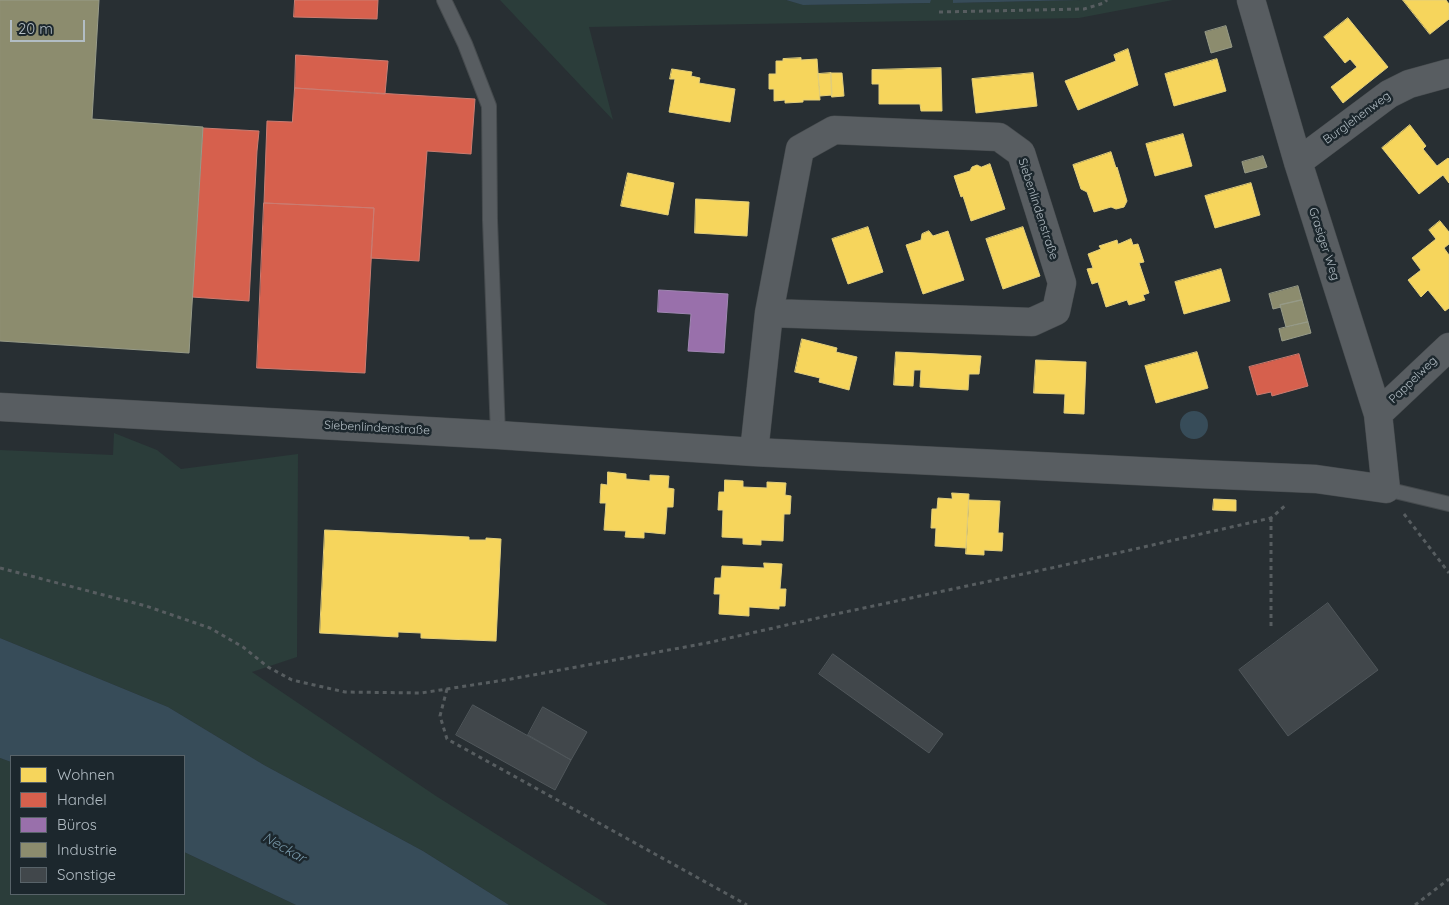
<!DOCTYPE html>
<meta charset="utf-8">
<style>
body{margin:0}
#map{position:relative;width:1449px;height:905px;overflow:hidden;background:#282f33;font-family:Quicksand,sans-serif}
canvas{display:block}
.legend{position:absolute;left:10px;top:755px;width:175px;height:140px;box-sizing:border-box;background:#1c272d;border:1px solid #586369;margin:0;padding:6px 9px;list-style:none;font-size:15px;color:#b2bdc4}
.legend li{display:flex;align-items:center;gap:10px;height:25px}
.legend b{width:25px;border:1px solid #586369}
.scale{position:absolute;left:10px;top:20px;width:75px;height:22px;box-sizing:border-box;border:2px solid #b2bdc4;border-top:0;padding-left:6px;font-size:15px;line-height:18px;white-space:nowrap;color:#b2bdc4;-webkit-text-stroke:4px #1c272d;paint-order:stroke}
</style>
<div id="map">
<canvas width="1449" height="905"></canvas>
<ul class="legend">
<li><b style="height:14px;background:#f6d55c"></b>Wohnen</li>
<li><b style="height:14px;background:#d6604d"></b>Handel</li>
<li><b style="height:14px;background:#9970ab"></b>Büros</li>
<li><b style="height:14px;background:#8c8c6e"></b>Industrie</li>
<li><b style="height:14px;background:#41474b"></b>Sonstige</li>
</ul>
<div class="scale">20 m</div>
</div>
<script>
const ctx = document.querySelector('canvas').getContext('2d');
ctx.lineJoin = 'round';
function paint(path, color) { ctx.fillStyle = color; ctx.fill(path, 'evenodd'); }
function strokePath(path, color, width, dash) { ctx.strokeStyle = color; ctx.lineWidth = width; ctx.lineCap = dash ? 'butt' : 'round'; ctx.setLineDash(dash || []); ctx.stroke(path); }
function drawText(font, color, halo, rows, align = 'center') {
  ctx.font = font + ' Quicksand,sans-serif'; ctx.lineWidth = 5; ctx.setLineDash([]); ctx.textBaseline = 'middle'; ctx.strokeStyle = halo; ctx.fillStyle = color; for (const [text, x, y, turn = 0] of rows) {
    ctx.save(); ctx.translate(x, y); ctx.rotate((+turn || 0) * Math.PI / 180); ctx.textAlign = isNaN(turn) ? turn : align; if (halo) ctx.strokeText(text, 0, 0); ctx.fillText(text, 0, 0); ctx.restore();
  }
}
paint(new Path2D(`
 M 500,0 L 786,0 L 804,5 L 929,3 L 931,0 L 953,0 L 953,3 L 1081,0 L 1173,0 L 1079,18 L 589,27 L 613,120 Z
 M 114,433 L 157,450 L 181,469 L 298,454 L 297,657 L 252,672 L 436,796 L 608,905 L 509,905 L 423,851 L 264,765 L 168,707 L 0,638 L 0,450 L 113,455 Z
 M 0,758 L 11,762 L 11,894 L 184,894 L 184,852 L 296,905 L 0,905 Z`), '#2b3d3a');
paint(new Path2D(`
 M 786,0 L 931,0 L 930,3 L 803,5 Z
 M 953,0 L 1081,0 L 953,3 Z
 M1180 425a14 14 0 1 1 28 0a14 14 0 1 1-28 0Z
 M 0,638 L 168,707 L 264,765 L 423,851 L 509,905 L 296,905 L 184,852 L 184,756 L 11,756 L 11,762 L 0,758 Z`), '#374c59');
const homes = new Path2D(`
 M 1403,0 L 1446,0 L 1449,4 L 1449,19 L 1430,34 Z
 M 1348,18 L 1388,67 L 1343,103 L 1331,87 L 1357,67 L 1350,59 L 1345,63 L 1324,37 Z
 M 1128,49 L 1138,85 L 1078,110 L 1065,81 L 1116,61 L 1114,55 Z
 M 801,58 L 801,60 L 817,59 L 820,100 L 803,100 L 803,102 L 785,103 L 785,100 L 774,101 L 774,89 L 769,89 L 769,74 L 776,74 L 776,61 L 783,61 L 783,59 Z
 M 1217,59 L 1226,91 L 1174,106 L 1165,74 Z
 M 941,68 L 942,111 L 921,111 L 920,104 L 879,104 L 879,84 L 872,84 L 872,70 Z
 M 672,69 L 692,72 L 691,76 L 700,78 L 699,83 L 735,89 L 730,122 L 669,112 L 675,79 L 670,79 Z
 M 831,73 L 842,73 L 844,96 L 832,97 Z
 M 831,73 L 832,95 L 820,96 L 818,74 Z
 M 1033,73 L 1037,106 L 976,113 L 972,79 Z
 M 1410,125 L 1426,146 L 1423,149 L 1437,166 L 1448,158 L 1449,159 L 1449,183 L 1443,175 L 1419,194 L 1382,148 Z
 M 1183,134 L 1192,166 L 1155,176 L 1146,144 Z
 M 1111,152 L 1116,168 L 1117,167 L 1127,201 L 1124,207 L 1116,209 L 1111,207 L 1094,212 L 1087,192 L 1081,189 L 1073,165 Z
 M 990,164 L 1005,209 L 971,221 L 963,196 L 961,197 L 954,176 L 970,171 L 972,167 L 977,165 L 981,167 Z
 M 628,173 L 674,183 L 668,215 L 621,206 Z
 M 1251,183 L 1260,215 L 1215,228 L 1205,196 Z
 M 696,199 L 749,202 L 747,236 L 695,233 Z
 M 1440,221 L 1449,232 L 1449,244 L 1444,248 L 1449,255 L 1449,308 L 1445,311 L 1428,290 L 1421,297 L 1408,280 L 1421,270 L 1412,258 L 1436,239 L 1429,230 Z
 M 868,227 L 883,272 L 848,284 L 832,239 Z
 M 1023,227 L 1040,276 L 1003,289 L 986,239 Z
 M 929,231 L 933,236 L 948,231 L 964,280 L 923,294 L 906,245 L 921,240 L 922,234 Z
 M 1131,239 L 1133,245 L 1138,244 L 1144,262 L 1139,263 L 1149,293 L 1143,295 L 1145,300 L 1129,305 L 1127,300 L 1106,307 L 1098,282 L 1092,284 L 1087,269 L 1093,268 L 1088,254 L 1101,249 L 1099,246 L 1117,240 L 1118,244 Z
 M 1221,269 L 1230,301 L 1184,314 L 1175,282 Z
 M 802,339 L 837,348 L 836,352 L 857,357 L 849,390 L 819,382 L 820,378 L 795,372 Z
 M 896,352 L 981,356 L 979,374 L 969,374 L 968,390 L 920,387 L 921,370 L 914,370 L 913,386 L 894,385 Z
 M 1197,352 L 1208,388 L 1156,403 L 1145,366 Z
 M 1036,360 L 1086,362 L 1084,414 L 1064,413 L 1065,394 L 1034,393 Z
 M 608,472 L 626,474 L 626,479 L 650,481 L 650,475 L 669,476 L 668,488 L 674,489 L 673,507 L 667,507 L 665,534 L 644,532 L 644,538 L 625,537 L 626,531 L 604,530 L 606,503 L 600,503 L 601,484 L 607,485 Z
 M 725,480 L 743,481 L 743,487 L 767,488 L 767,482 L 786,483 L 785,495 L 791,496 L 790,514 L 784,514 L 783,541 L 761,540 L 761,545 L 743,544 L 743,538 L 722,537 L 723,510 L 718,510 L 719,492 L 724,492 Z
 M 952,493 L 969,494 L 966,548 L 935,546 L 936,528 L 931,528 L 932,509 L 937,509 L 938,498 L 952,499 Z
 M 1214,499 L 1236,500 L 1236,511 L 1213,510 Z
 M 969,500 L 1000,501 L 998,533 L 1003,533 L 1002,551 L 984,550 L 984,555 L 966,554 Z
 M 325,530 L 469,537 L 469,540 L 486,540 L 486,538 L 501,539 L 496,641 L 421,638 L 421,633 L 398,632 L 398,637 L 320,633 Z
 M 764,563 L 782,564 L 780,589 L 786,589 L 785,606 L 779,606 L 779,609 L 749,607 L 749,616 L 719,614 L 720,594 L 714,594 L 715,578 L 721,578 L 722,566 L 764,568 Z`);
paint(homes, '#f6d55c');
strokePath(homes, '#e2ce7b', 1);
const shops = new Path2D(`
 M 295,0 L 378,0 L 377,19 L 294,17 Z
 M 296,55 L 388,61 L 385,94 L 295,88 Z
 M 295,88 L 475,99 L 471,154 L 427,151 L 419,261 L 371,258 L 374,208 L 264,203 L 267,121 L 292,122 Z
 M 203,128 L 259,131 L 257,151 L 249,301 L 192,297 Z
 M 264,203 L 374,208 L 365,373 L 257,368 Z
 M 1299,354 L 1308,386 L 1272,396 L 1271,392 L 1257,395 L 1249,367 Z`);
paint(shops, '#d6604d');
strokePath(shops, '#cb7c71', 1);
const offices = new Path2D(`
 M 659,290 L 728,294 L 724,353 L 688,351 L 691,314 L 658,312 Z`);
paint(offices, '#9970ab');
strokePath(offices, '#a087b2', 1);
const industry = new Path2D(`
 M 0,0 L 99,0 L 92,119 L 203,127 L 189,353 L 0,341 Z
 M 1226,26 L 1232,47 L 1211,53 L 1205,32 Z
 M 1263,156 L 1267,167 L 1245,173 L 1242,162 Z
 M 1298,286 L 1302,300 L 1280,305 L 1281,307 L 1273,309 L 1269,294 Z
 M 1302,300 L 1308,322 L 1286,327 L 1280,305 Z
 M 1308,322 L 1311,333 L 1282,341 L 1279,329 Z`);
paint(industry, '#8c8c6e');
strokePath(industry, '#979b88', 1);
const building = new Path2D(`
 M 1328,603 L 1378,670 L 1288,736 L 1239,670 Z
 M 833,654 L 943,734 L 929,753 L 819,674 Z
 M 473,705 L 571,760 L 555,790 L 456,735 Z
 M 543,707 L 587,732 L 571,760 L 528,735 Z`);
paint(building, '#41474b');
strokePath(building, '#50575b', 1);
const lane = new Path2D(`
 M 444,0 L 465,44 L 489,106 L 490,220 L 498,435
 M 1386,489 L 1449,504`);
const street = new Path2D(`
 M 1298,162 L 1389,94 L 1409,84 L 1449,73
 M 0,407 L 498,435 L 754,452 L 1199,474 L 1316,479 L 1386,489 L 1378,414 L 1298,162 L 1251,0
 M 1378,414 L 1449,347
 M 754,452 L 769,313 L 800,149 L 834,130 L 999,137 L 1021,153 L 1062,283 L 1056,311 L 1032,322 L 769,313`);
strokePath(lane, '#464b4e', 16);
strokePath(street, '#464b4e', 29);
strokePath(new Path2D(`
 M 939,12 L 1084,9 L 1104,3 L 1107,0
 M 1404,514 L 1449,573
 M 0,568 L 146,606 L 210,628 L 243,647 L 268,667 L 292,680 L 345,692 L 421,693 L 511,679 L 707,643 L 831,615 L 1056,567 L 1271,518 L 1287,504
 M 1271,626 L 1271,518
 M 447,689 L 440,716 L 447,739 L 747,905
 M 1415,905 L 1449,879`), '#575d60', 3, [4, 4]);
strokePath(lane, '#585d61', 14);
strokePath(street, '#585d61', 28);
drawText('12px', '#b2bdc4', '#1c272d', [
 ["Burglehenweg",1357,118,-36],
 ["Siebenlindenstraße",1038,209,72],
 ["Grasiger Weg",1324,244,72],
 ["Pappelweg",1413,380,-44],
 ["Siebenlindenstraße",377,428,3]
]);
drawText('italic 14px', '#7594a5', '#1c272d', [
 ["Neckar",284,848,30]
]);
</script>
